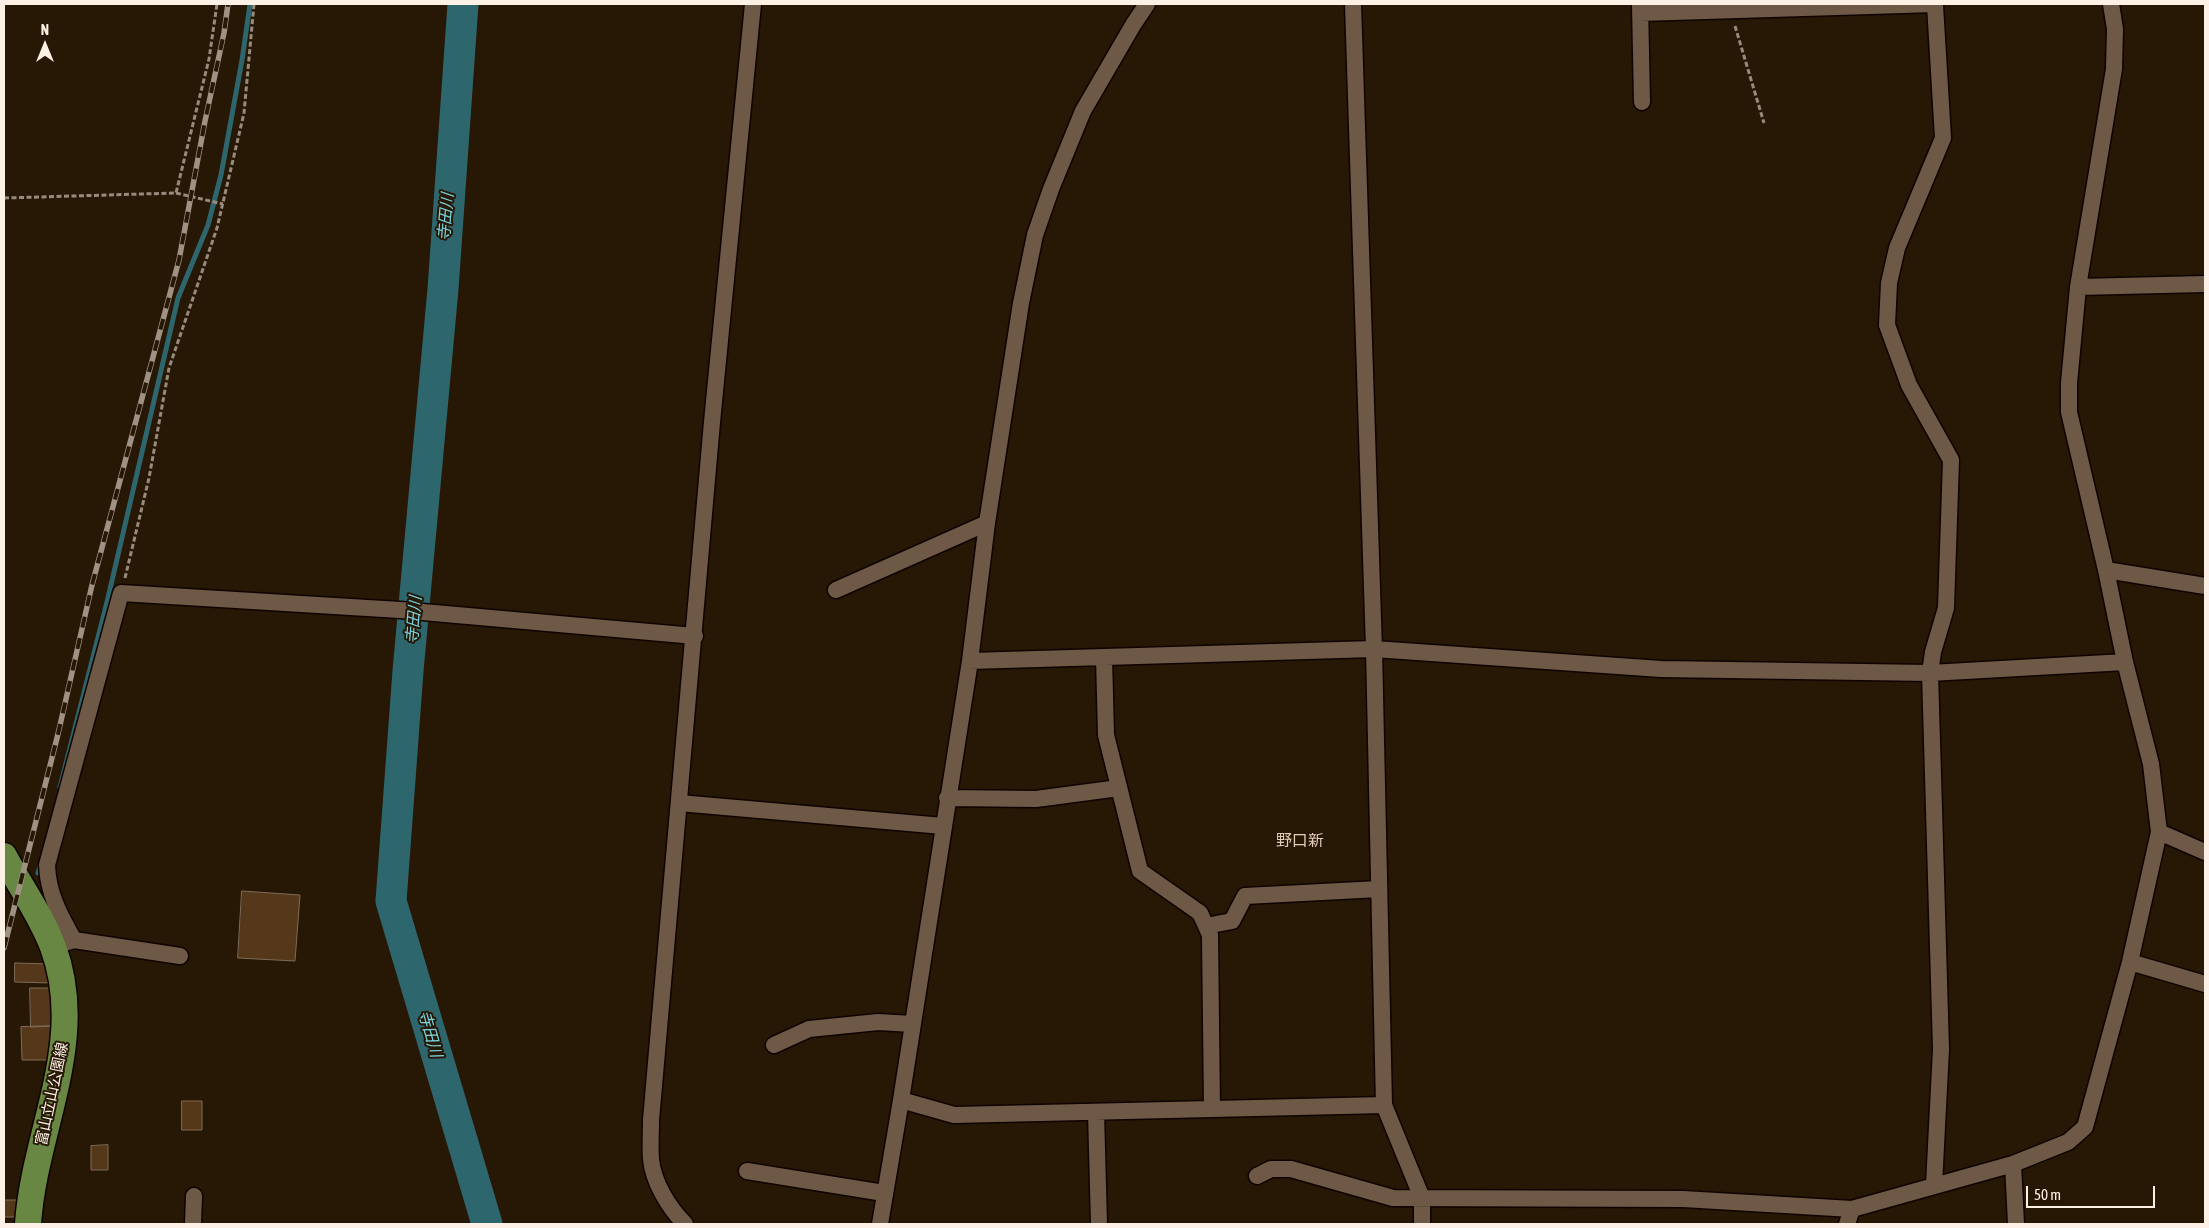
<!DOCTYPE html>
<meta charset="utf-8">
<style>
body{margin:0}
#map{position:relative;width:2209px;height:1228px;overflow:hidden;background:#271705;font-family:"Asap Condensed",sans-serif}
canvas{display:block}
.frame{position:absolute;inset:0;border:5px solid #fdf1e6;pointer-events:none}
.north{position:absolute;left:20px;top:20px;width:50px;height:50px;-webkit-text-stroke:4px #271705;paint-order:stroke;rotate:0deg;font-size:14px;font-weight:700;line-height:20px;text-align:center;color:#fdf1e6}
.north::after{content:'';display:block;margin:auto;width:18px;height:22px;background:#fdf1e6;clip-path:polygon(50% 0,100% 100%,50% 72%,0 100%)}
.scale{position:absolute;left:2026px;top:1186px;width:129px;height:22px;box-sizing:border-box;border:2px solid #fdf1e6;border-top:0;padding-left:6px;font-size:15px;line-height:18px;white-space:nowrap;color:#fdf1e6;-webkit-text-stroke:4px #271705;paint-order:stroke}
</style>
<div id="map">
<canvas width="2209" height="1228"></canvas>
<div class="frame"></div>
<div class="north">N</div>
<div class="scale">50 m</div>
</div>
<script>
const ctx = document.querySelector('canvas').getContext('2d');
ctx.lineJoin = 'round';
function strokePath(path, color, width, dash) { ctx.strokeStyle = color; ctx.lineWidth = width; ctx.lineCap = dash ? 'butt' : 'round'; ctx.setLineDash(dash || []); ctx.stroke(path); }
function paint(path, color) { ctx.fillStyle = color; ctx.fill(path, 'evenodd'); }
function drawText(font, color, halo, rows, align = 'center') {
  ctx.font = font + ' "Asap Condensed","Noto Sans JP",sans-serif'; ctx.lineWidth = 4; ctx.setLineDash([]); ctx.textBaseline = 'middle'; ctx.strokeStyle = halo; ctx.fillStyle = color; for (const [text, x, y, turn = 0] of rows) {
    ctx.save(); ctx.translate(x, y); ctx.rotate((+turn || 0) * Math.PI / 180); ctx.textAlign = isNaN(turn) ? turn : align; if (halo) ctx.strokeText(text, 0, 0); ctx.fillText(text, 0, 0); ctx.restore();
  }
}
strokePath(new Path2D(`
 M 60,787 L 107,602 L 178,298 L 208,225 L 221,175 L 242,60 L 250,4
 M 38,873 L 41,863`), '#2e666e', 5);
strokePath(new Path2D(`
 M 463,4 L 443,289 L 408,671 L 391,901 L 487,1224`), '#2e666e', 31);
const building = new Path2D(`
 M 242,891 L 300,895 L 295,961 L 238,958 Z
 M 15,963 L 51,964 L 51,983 L 15,982 Z
 M 30,988 L 56,988 L 57,1026 L 31,1027 Z
 M 57,1026 L 57,1060 L 22,1060 L 21,1027 Z
 M 182,1101 L 202,1101 L 202,1130 L 182,1130 Z
 M 108,1145 L 108,1170 L 91,1170 L 91,1146 Z
 M 4,1200 L 17,1200 L 17,1217 L 4,1217 Z`);
paint(building, '#55381a');
strokePath(building, '#7f6b57', 1);
const street = new Path2D(`
 M 1353,4 L 1374,649 L 1384,1105 L 1422,1198 L 1422,1224
 M 1640,4 L 1642,102
 M 1640,13 L 1935,4
 M 2078,287 L 2205,284
 M 2106,570 L 2205,586
 M 836,590 L 987,523
 M 1104,657 L 1106,735 L 1140,871 L 1200,913 L 1210,935 L 1212,1108
 M 970,661 L 1374,649 L 1661,669 L 1930,673 L 2125,662
 M 947,798 L 1036,799 L 1119,788
 M 679,803 L 943,826
 M 2159,832 L 2205,852
 M 1206,926 L 1232,921 L 1245,896 L 1379,889
 M 74,940 C 60,915 48,894 47,865 L 121,593 L 400,610 L 695,636
 M 64,943 L 74,940 L 180,956
 M 2130,962 L 2205,984
 M 774,1045 L 809,1029 L 878,1022 L 913,1024
 M 901,1100 L 954,1115 L 1384,1105
 M 1096,1112 L 1099,1224
 M 2013,1164 L 2016,1224
 M 747,1171 L 884,1193
 M 1257,1176 L 1271,1169 L 1291,1169 L 1393,1198 L 1683,1199 L 1852,1209 L 2013,1164 L 2068,1142 L 2085,1127 L 2130,962 L 2159,832 L 2151,764 L 2125,662 L 2106,570 L 2069,412 L 2069,383 L 2078,287 L 2114,69 L 2115,29 L 2111,4
 M 1934,1185 L 1941,1049 L 1930,673 L 1933,652 L 1946,608 L 1951,460 L 1909,385 L 1887,325 L 1889,283 L 1897,248 L 1943,138 L 1935,5
 M 193,1224 L 194,1196
 M 685,1224 C 669,1208 653,1182 651,1159 C 650,1147 651,1133 651,1120 L 712,422 L 753,4
 M 880,1224 L 901,1100 L 970,661 L 987,523 L 1021,303 L 1035,235 L 1051,189 L 1083,111 L 1133,25 L 1147,4
 M 1847,1224 L 1852,1209`);
const primary = new Path2D(`
 M 4,856 C 20,886 41,915 53,947 C 88,1041 34,1131 28,1224`);
strokePath(street, '#0f0300', 19);
strokePath(primary, '#0f0300', 29);
strokePath(new Path2D(`
 M 1735,26 L 1764,123
 M 176,193 L 223,204
 M 4,198 L 176,193 L 209,59 L 217,4
 M 125,578 L 149,478 L 169,368 L 217,228 L 244,113 L 254,4`), '#988a7c', 3, [5, 2.5]);
strokePath(street, '#6d5946', 16);
strokePath(primary, '#678743', 26);
const rail = new Path2D(`
 M 4,948 L 58,734 L 92,585 L 179,260 L 205,121 L 224,33 L 228,4`);
strokePath(rail, '#9f9183', 5.5);
strokePath(rail, '#271705', 4, [11]);
drawText('15px', '#fdf1e6', '#271705', [
 ["富山立山公園線",52,1094,-78]
]);
drawText('italic 16px', '#7ad6e4', '#271705', [
 ["寺田川",446,217,-85],
 ["寺田川",414,620,-85],
 ["寺田川",430,1034,74]
]);
drawText('16px', '#e3ccb6', '#271705', [
 ["野口新",1300,841]
]);
</script>
